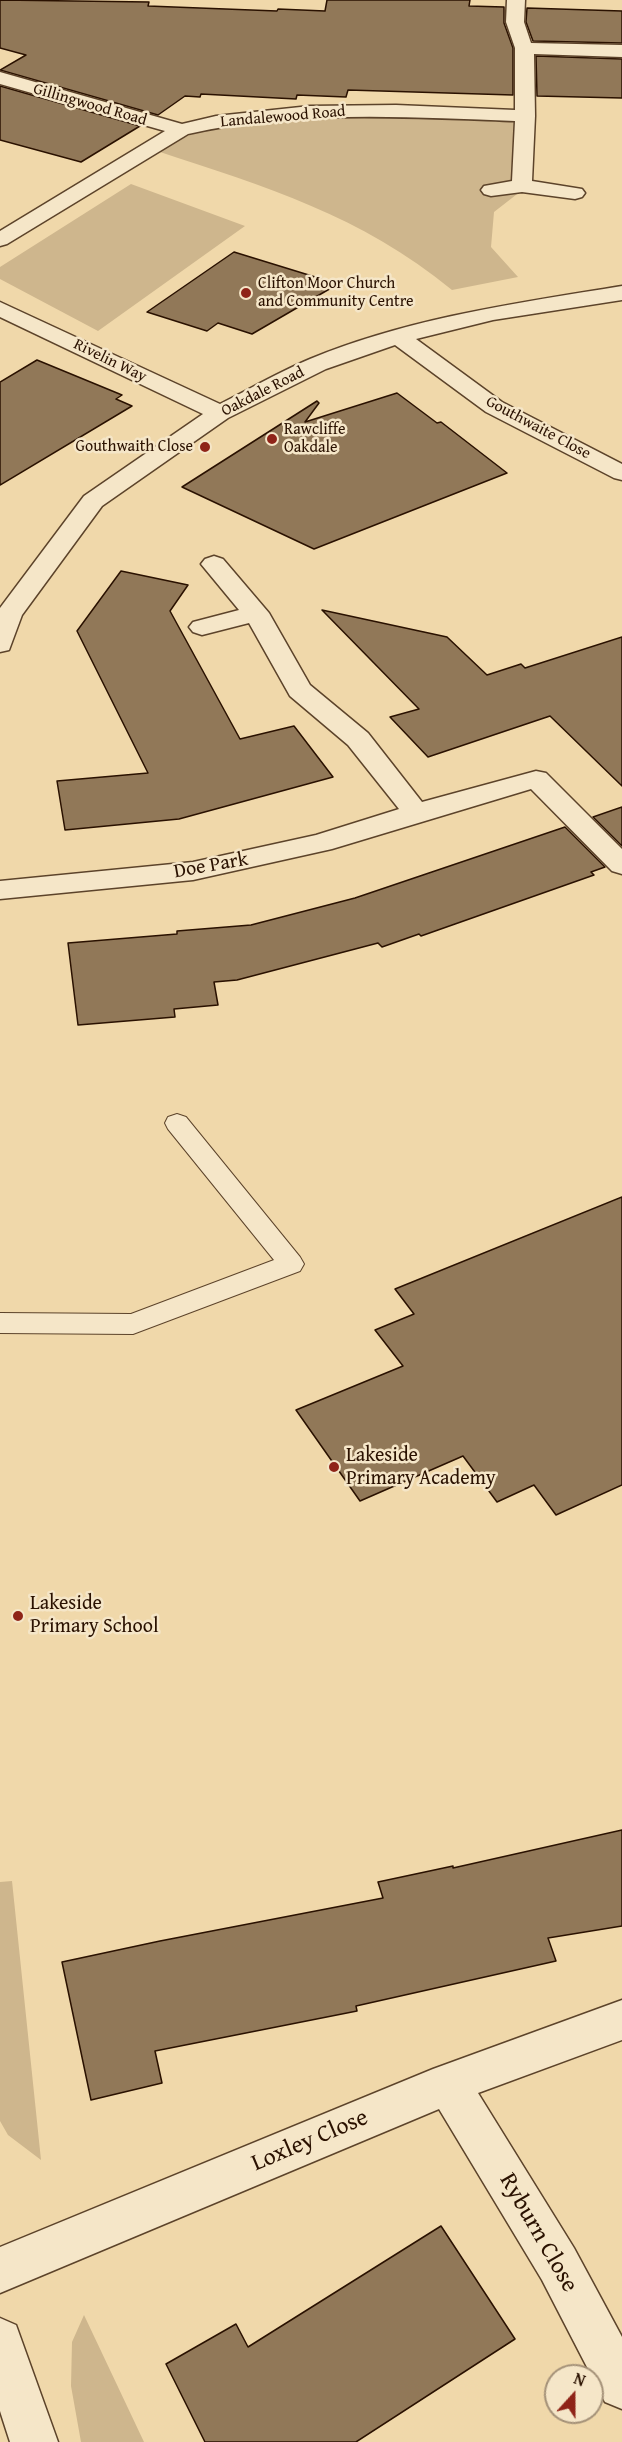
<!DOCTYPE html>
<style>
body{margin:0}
#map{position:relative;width:622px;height:2442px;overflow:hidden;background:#f0d8aa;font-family:"Gentium Book Plus",serif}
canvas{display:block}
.north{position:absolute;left:544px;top:2364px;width:60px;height:60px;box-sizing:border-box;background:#f5e6c8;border:2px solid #a49178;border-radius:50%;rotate:21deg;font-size:16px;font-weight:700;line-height:24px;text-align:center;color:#2a1100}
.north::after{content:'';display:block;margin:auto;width:21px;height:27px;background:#8f2418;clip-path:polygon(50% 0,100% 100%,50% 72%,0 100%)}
</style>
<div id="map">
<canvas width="622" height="2442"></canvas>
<div class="north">N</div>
</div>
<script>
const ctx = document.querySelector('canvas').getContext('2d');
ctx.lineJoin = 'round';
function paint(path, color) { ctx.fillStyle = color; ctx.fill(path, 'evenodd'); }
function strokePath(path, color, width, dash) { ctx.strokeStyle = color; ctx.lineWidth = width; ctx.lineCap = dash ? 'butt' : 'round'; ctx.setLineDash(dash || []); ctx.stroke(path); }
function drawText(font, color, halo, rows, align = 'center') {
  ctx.font = font + ' "Gentium Book Plus",serif'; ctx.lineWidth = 5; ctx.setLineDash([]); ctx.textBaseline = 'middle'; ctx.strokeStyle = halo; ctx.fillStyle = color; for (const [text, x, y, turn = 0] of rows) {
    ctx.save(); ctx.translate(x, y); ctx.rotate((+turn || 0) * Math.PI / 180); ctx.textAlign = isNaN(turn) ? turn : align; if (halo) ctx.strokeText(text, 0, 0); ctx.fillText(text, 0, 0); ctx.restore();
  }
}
paint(new Path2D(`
 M 312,115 L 519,119 L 521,191 L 494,212 L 491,247 L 518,277 L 452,290 C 361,215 266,187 157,151 C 209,120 253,121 312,115 Z
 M 131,184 L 245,226 L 98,331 L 0,279 L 0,267 Z
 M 12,1881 L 41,2160 L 8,2135 L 0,2121 L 0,1882 Z
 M 84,2315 L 144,2442 L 81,2442 L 71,2386 L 72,2342 Z`), '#ceb68d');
const building = new Path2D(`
 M 0,0 L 149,2 L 148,6 L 277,11 L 278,9 L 325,11 L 327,0 L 470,0 L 469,6 L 504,7 L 504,23 L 513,48 L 513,95 L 348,90 L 346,97 L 297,95 L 296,99 L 201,94 L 200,97 L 185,96 L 158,115 L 0,70 L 26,55 L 0,48 Z
 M 527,8 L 622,11 L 622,43 L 533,41 L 526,22 Z
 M 536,56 L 622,59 L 622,98 L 537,96 Z
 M 0,86 L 140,126 L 81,162 L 0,140 Z
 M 234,252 L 338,284 L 252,334 L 218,323 L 207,331 L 147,312 Z
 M 37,360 L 122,395 L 116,399 L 132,406 L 0,485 L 0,382 Z
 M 397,393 L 437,423 L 441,422 L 507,473 L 314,549 L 182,487 L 317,401 L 319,403 L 305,422 Z
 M 121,571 L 188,585 L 170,611 L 240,739 L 294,726 L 333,777 L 179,819 L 65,830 L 57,781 L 148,773 L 77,631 Z
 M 322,610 L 447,637 L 487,675 L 521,664 L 525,668 L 622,637 L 622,786 L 550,716 L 428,757 L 390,717 L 419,709 Z
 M 622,807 L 622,846 L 593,817 Z
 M 565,827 L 605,867 L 591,872 L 594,875 L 421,936 L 419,934 L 382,947 L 378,943 L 237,980 L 214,982 L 218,1005 L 174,1009 L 175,1017 L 78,1025 L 68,943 L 177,934 L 177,931 L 251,925 L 355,898 Z
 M 622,1197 L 622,1485 L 556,1515 L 534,1485 L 497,1502 L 463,1456 L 360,1501 L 296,1410 L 403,1366 L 375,1330 L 414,1314 L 395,1289 Z
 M 622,1830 L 622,1926 L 548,1938 L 556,1961 L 356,2006 L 357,2011 L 155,2051 L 162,2083 L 91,2100 L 62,1962 L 160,1941 L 383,1898 L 378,1882 L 453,1866 L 453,1868 Z
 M 441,2226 L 515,2339 L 356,2442 L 205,2442 L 166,2364 L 236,2324 L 248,2347 Z`);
paint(building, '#917858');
strokePath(building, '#2a1100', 1.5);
const lane = new Path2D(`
 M 177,1114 L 186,1117 L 300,1257 L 304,1264 L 300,1271 L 133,1334 L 0,1333 L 0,1313 L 131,1314 L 274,1260 L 168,1129 L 165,1123 L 168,1117 Z`);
const street = new Path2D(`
 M 507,0 L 525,0 L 524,22 L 531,43 L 622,45 L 622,57 L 534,54 L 535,116 L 532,181 L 582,189 L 585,193 L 582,197 L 575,199 L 522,192 L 491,196 L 484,194 L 481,190 L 484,186 L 512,181 L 515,121 C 406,117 295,110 188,134 L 7,244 L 0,246 L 0,231 L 165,131 L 0,84 L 0,72 L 182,124 L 216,116 L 310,106 L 396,105 L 515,110 L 515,48 L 506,22 Z
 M 622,286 L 622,300 L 493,320 L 416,339 L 502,402 L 622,464 L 622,480 L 614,478 L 486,412 L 395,345 L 326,369 L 228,418 L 102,506 L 22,615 L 9,650 L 0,652 L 0,608 L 84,496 L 203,414 L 0,317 L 0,302 L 220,404 C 250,389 279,372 310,359 C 409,318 517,303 622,286 Z
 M 214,556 L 223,559 L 269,613 L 310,685 L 368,733 L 422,802 L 536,771 L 546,773 L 622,849 L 622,874 L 612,871 L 531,789 L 332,849 L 193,880 L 0,899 L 0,881 L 193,862 L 316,835 L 399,809 L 348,745 L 290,696 L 249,623 L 202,635 L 193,632 L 189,627 L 193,622 L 239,610 L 201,564 L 205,559 Z
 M 622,2000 L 622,2040 L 478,2093 L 574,2248 L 622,2337 L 622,2409 L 605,2402 L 542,2280 L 439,2109 L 0,2293 L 0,2247 L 433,2069 Z
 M 0,2318 L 16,2325 L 58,2442 L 10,2442 L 0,2411 Z`);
strokePath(lane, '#5c432a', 2);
strokePath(street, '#5c432a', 3);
paint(lane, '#f5e6c8');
paint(street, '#f5e6c8');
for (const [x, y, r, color] of [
 [246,293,6,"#8f2418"],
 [272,439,6,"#8f2418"],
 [205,447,6,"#8f2418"],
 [334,1467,6,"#8f2418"],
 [18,1616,6,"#8f2418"]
]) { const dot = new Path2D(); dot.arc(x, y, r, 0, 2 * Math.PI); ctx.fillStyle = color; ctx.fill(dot); strokePath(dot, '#f5e6c8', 2); }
drawText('16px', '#2a1100', '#f5e6c8', [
 ["Gillingwood Road",90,105,16],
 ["Landalewood Road",283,117,-5],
 ["Rivelin Way",110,361,26],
 ["Oakdale Road",263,392,-27],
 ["Gouthwaite Close",538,428,28]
]);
drawText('16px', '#2a1100', '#f5e6c8', [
 ["Clifton Moor Church",258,284],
 ["and Community Centre",258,302],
 ["Rawcliffe",284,430],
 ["Oakdale",284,448],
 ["Gouthwaith Close",193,447,"right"]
], 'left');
drawText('20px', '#2a1100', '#f5e6c8', [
 ["Doe Park",211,866,-10]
]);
drawText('20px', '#2a1100', '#f5e6c8', [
 ["Lakeside",346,1456],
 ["Primary Academy",346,1479],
 ["Lakeside",30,1604],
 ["Primary School",30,1627]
], 'left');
drawText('24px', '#2a1100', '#f5e6c8', [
 ["Loxley Close",310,2141,-23],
 ["Ryburn Close",538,2233,60]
]);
</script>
